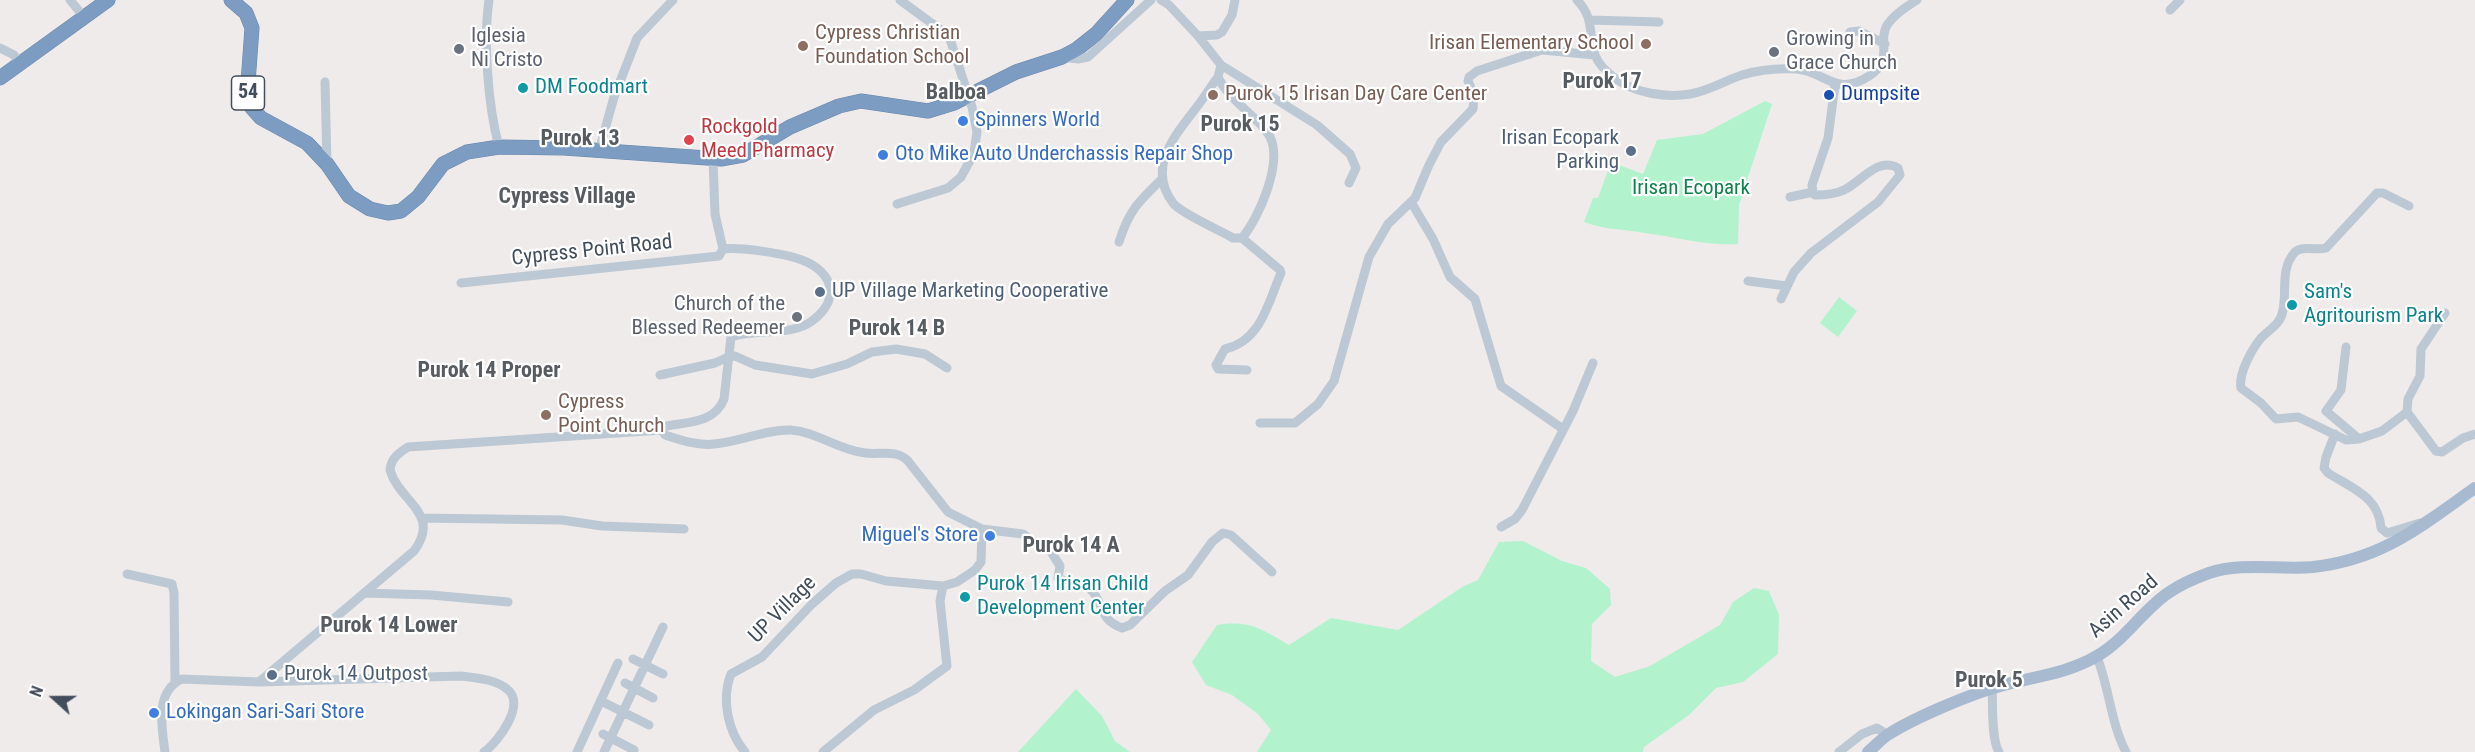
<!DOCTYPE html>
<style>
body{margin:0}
#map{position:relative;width:2475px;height:752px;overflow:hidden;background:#efebeb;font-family:"Roboto Condensed",sans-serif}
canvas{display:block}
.north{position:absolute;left:24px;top:668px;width:60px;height:60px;-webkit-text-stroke:4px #fff;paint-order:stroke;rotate:291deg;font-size:16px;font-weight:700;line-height:24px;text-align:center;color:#424e5b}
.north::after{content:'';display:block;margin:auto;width:21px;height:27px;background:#424e5b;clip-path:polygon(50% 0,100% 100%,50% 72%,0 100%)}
</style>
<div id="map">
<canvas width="2475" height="752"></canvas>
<div class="north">N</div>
</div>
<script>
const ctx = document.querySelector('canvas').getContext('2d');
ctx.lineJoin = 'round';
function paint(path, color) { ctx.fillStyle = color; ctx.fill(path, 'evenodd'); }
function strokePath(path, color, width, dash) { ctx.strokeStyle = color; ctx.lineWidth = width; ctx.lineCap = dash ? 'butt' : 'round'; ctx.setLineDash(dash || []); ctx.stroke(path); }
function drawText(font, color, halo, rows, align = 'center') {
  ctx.font = font + ' "Roboto Condensed",sans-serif'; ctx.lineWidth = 4.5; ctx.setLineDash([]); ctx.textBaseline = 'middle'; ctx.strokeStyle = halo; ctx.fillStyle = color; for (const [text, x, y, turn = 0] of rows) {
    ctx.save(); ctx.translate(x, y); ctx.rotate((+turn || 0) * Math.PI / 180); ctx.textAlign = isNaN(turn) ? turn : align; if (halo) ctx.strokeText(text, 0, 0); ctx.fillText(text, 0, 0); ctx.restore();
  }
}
paint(new Path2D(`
 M 1765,101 L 1772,104 L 1739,205 L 1738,244 C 1706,246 1676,237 1645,233 C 1624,229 1604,230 1584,222 L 1593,198 L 1598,198 L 1611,162 L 1643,174 L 1657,140 L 1703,134 Z
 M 1839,297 L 1857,311 L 1838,337 L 1820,323 Z
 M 1523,541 L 1562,561 L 1586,568 L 1610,589 L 1611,605 L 1592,624 L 1591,661 L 1615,677 L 1650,666 L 1720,625 L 1733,602 L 1754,588 L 1769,591 L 1779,615 L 1778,654 L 1743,682 L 1716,688 L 1689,715 L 1644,747 L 1643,752 L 1257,752 L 1271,730 L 1258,714 L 1232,695 L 1206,685 L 1192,662 L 1217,625 C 1250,620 1261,629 1289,645 L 1331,618 L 1398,630 L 1462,587 L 1478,580 L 1499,542 Z
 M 1076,689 L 1102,716 L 1115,741 L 1130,752 L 1018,752 Z`), '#b2f3cd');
const highway = new Path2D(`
 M 231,0 L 246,13 L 252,28 L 248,83 L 248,98 L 252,108 L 261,118 L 307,143 L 327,164 L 349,196 L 370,209 L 388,213 L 401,211 L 418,197 L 443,164 L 467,152 L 499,147 L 564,148 L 721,159 L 743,155 L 790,127 L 839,106 L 861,101 L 928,111 L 954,103 L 1016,72 L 1062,57 L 1077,49 L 1096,34 L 1127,0
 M 0,78 L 108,0`);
strokePath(highway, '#6887ad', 15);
strokePath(new Path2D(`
 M 70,0 L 84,17
 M 489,0 C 483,41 488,106 499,147
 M 1161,0 L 1169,5 L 1198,36 L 1217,35 L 1222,32 L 1232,15 L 1235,0
 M 1577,0 C 1595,19 1588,33 1595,55 C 1598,64 1608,73 1616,79 C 1635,93 1666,98 1690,94 C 1708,91 1724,81 1742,75 C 1758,70 1779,68 1796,69 C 1826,71 1835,98 1869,76 C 1894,59 1878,46 1886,27 C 1892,16 1906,7 1917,0
 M 2170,10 L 2180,0
 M 1590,20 L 1659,22
 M 1850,32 L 1859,31 L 1885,44
 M 1198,36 L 1221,65 L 1317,125 L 1350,154 L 1356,168 L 1349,183
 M 0,48 L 14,55 L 20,64
 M 1062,57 L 1078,59 L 1088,57 L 1151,0
 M 1221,65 L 1218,77 C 1211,86 1206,95 1199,104 C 1178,132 1145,166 1173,203 C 1179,212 1221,231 1233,238 L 1242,238 L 1280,270 L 1281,273 C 1268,303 1261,341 1225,349 L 1216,365 L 1218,369 L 1247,370
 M 1218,77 C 1230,102 1259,117 1270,137 C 1283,163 1259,218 1242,238
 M 325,82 L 327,164
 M 599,151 L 614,97 L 637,38 L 673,0
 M 1790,197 L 1813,192
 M 1411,202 L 1433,239 L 1450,277 L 1475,299 L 1501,386 L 1563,429
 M 897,204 L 948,188 L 961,177 L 974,153 L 977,132 L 972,107 L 949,36 L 900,0
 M 1119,242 C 1129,210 1139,201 1163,178
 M 1748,281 L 1787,286
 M 461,283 L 719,256 L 723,249
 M 1781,299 L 1794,272 L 1811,253 L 1878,202 L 1900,175 L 1898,168 C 1878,156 1861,182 1844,190 C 1836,194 1825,195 1815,195 L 1813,192 L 1812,185 L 1828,138 L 1835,85
 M 2445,313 L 2421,349 L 2420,376 L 2408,399 L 2407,412 L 2436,451 L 2442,452 L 2463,438 L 2475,434
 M 2346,347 L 2341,390 L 2326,411 L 2359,439
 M 660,375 L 715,363 L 728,357 L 735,356 L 755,365 L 812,374 L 847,364 L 872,352 L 896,349 L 925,354 L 947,368
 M 2407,412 L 2382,431 L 2359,439 L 2346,440 L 2298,417 L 2276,419 L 2261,403 L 2241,388 C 2238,374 2252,349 2261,338 C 2270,329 2281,324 2283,310 C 2287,291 2280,268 2295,252 C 2302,245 2317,251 2326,248 L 2377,193 L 2383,193 L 2409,206
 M 1260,423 L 1295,423 L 1318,404 L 1334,381 L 1369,257 L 1388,224 L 1415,198 L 1429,165 L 1441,142 L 1473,109 L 1474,95 L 1468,81 L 1469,77 L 1477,71 L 1542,50 L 1595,55
 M 662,430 L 665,435 C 680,440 698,446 714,444 C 739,442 767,429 791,430 C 817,432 839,450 865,453 C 881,455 896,449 908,461 L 948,512 L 982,529 L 981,562 L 975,570 L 957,582 L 943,586 L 886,581 L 861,574 L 852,574 L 836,583 L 812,604 L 762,657 L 731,674 C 721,699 728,732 745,752
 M 662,430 L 666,426 C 688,422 715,423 724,399 L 731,337 C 756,328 791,337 812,321 C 844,297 831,268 796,258 C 780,253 740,247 723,249 L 715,214 L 713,159
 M 2335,434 L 2326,457 L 2324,468 L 2328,473 C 2352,488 2379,497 2381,528 L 2387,533 L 2420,523
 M 421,518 L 562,520 L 602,526 L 684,529
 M 1501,527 L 1515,519 L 1522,510 L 1573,411 L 1593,363
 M 982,529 L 1023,534 L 1034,542 L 1048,547 L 1060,566 L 1058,578 C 1068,583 1081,581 1090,589 C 1105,602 1097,619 1122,628 L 1130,625 L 1165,591 L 1188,575 L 1212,542 L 1223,533 L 1231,535 L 1272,572
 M 127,574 L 172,584 L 174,593 L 175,682
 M 365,593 L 431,595 L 508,602
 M 2097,657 C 2109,687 2111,724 2126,752
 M 633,659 L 663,674
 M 259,682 L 461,676 C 476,678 495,679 507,689 C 527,704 498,742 484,752
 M 625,683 L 653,698
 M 1992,688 C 1993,703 1991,740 1999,752
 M 601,701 L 649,725
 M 603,734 L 634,750
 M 165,752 C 162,727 154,692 182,679 L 259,682 L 414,551 C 442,513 399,502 390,470 C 391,458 399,453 408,447 L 662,430
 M 577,752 L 618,663
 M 604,752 L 663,627
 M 823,752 L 874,710 L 914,690 L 947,666 L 940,601 L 943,586
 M 1839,752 L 1862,734 L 1877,728 L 1888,735`), '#bcc8d3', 9);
strokePath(new Path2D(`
 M 1868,752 C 1875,746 1881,739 1889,734 C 1914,718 1964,697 1993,688 C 2028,677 2065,675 2097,656 C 2125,640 2142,611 2168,593 C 2181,584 2195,578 2209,573 C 2242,562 2279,570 2313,567 C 2383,559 2421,526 2475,488`), '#a7bacf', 12);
strokePath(highway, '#7c9cc1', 14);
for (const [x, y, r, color] of [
 [1646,44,6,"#8d6e63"],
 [803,46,6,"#8d6e63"],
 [459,49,6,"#6b7280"],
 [1774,52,6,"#6b7280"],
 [523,88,6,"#0f9aa8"],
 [1213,95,6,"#8d6e63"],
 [1829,95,6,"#1a4fb4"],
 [963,121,6,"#3f7fe0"],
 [689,140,6,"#e0444e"],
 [1631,151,6,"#5c6f8a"],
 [883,155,6,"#3f7fe0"],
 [820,292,6,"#5c6f8a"],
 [2292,305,6,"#0f9aa8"],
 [797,317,6,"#6b7280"],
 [546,415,6,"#8d6e63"],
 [990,536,6,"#3f7fe0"],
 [965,597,6,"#0f9aa8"],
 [272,675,6,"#5c6f8a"],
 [154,713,6,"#3f7fe0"]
]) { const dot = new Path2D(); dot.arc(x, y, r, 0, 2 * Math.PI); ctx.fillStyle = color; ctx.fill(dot); strokePath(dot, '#fff', 2); }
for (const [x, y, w] of [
 [248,93,33]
]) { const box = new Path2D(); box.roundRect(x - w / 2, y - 17, w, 34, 4.5); ctx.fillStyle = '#fff'; ctx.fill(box); strokePath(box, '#424e5b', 1.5); }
drawText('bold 20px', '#424e5b', null, [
 ["54",248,93]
]);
drawText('21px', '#785e54', '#fff', [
 ["Cypress Christian",815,34],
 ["Foundation School",815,58],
 ["Irisan Elementary School",1634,44,"right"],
 ["Purok 15 Irisan Day Care Center",1225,95],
 ["Cypress",558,403],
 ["Point Church",558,427]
], 'left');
drawText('21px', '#5b616d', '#fff', [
 ["Iglesia",471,37],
 ["Ni Cristo",471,61],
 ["Growing in",1786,40],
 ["Grace Church",1786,64],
 ["Church of the",785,305,"right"],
 ["Blessed Redeemer",785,329,"right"]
], 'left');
drawText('21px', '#0d838f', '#fff', [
 ["DM Foodmart",535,88],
 ["Sam's",2304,293],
 ["Agritourism Park",2304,317],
 ["Purok 14 Irisan Child",977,585],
 ["Development Center",977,609]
], 'left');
drawText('21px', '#164399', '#fff', [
 ["Dumpsite",1841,95]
], 'left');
drawText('21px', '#366cbe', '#fff', [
 ["Spinners World",975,121],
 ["Oto Mike Auto Underchassis Repair Shop",895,155],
 ["Miguel's Store",978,536,"right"],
 ["Lokingan Sari-Sari Store",166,713]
], 'left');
drawText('21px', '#be3a42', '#fff', [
 ["Rockgold",701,128],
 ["Meed Pharmacy",701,152]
], 'left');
drawText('21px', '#4e5e75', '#fff', [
 ["Irisan Ecopark",1619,139,"right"],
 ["Parking",1619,163,"right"],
 ["UP Village Marketing Cooperative",832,292],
 ["Purok 14 Outpost",284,675]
], 'left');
drawText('21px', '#0c834a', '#fff', [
 ["Irisan Ecopark",1691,189]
]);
drawText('21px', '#424e5b', '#fff', [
 ["Cypress Point Road",592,251,-6],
 ["Asin Road",2124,607,-41],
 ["UP Village",783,610,-45]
]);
drawText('bold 22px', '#575c61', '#fff', [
 ["Purok 17",1602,82],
 ["Balboa",956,93],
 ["Purok 15",1240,125],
 ["Purok 13",580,139],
 ["Cypress Village",567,197],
 ["Purok 14 B",897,329],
 ["Purok 14 Proper",489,371],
 ["Purok 14 A",1071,546],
 ["Purok 14 Lower",389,626],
 ["Purok 5",1989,681]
]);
</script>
